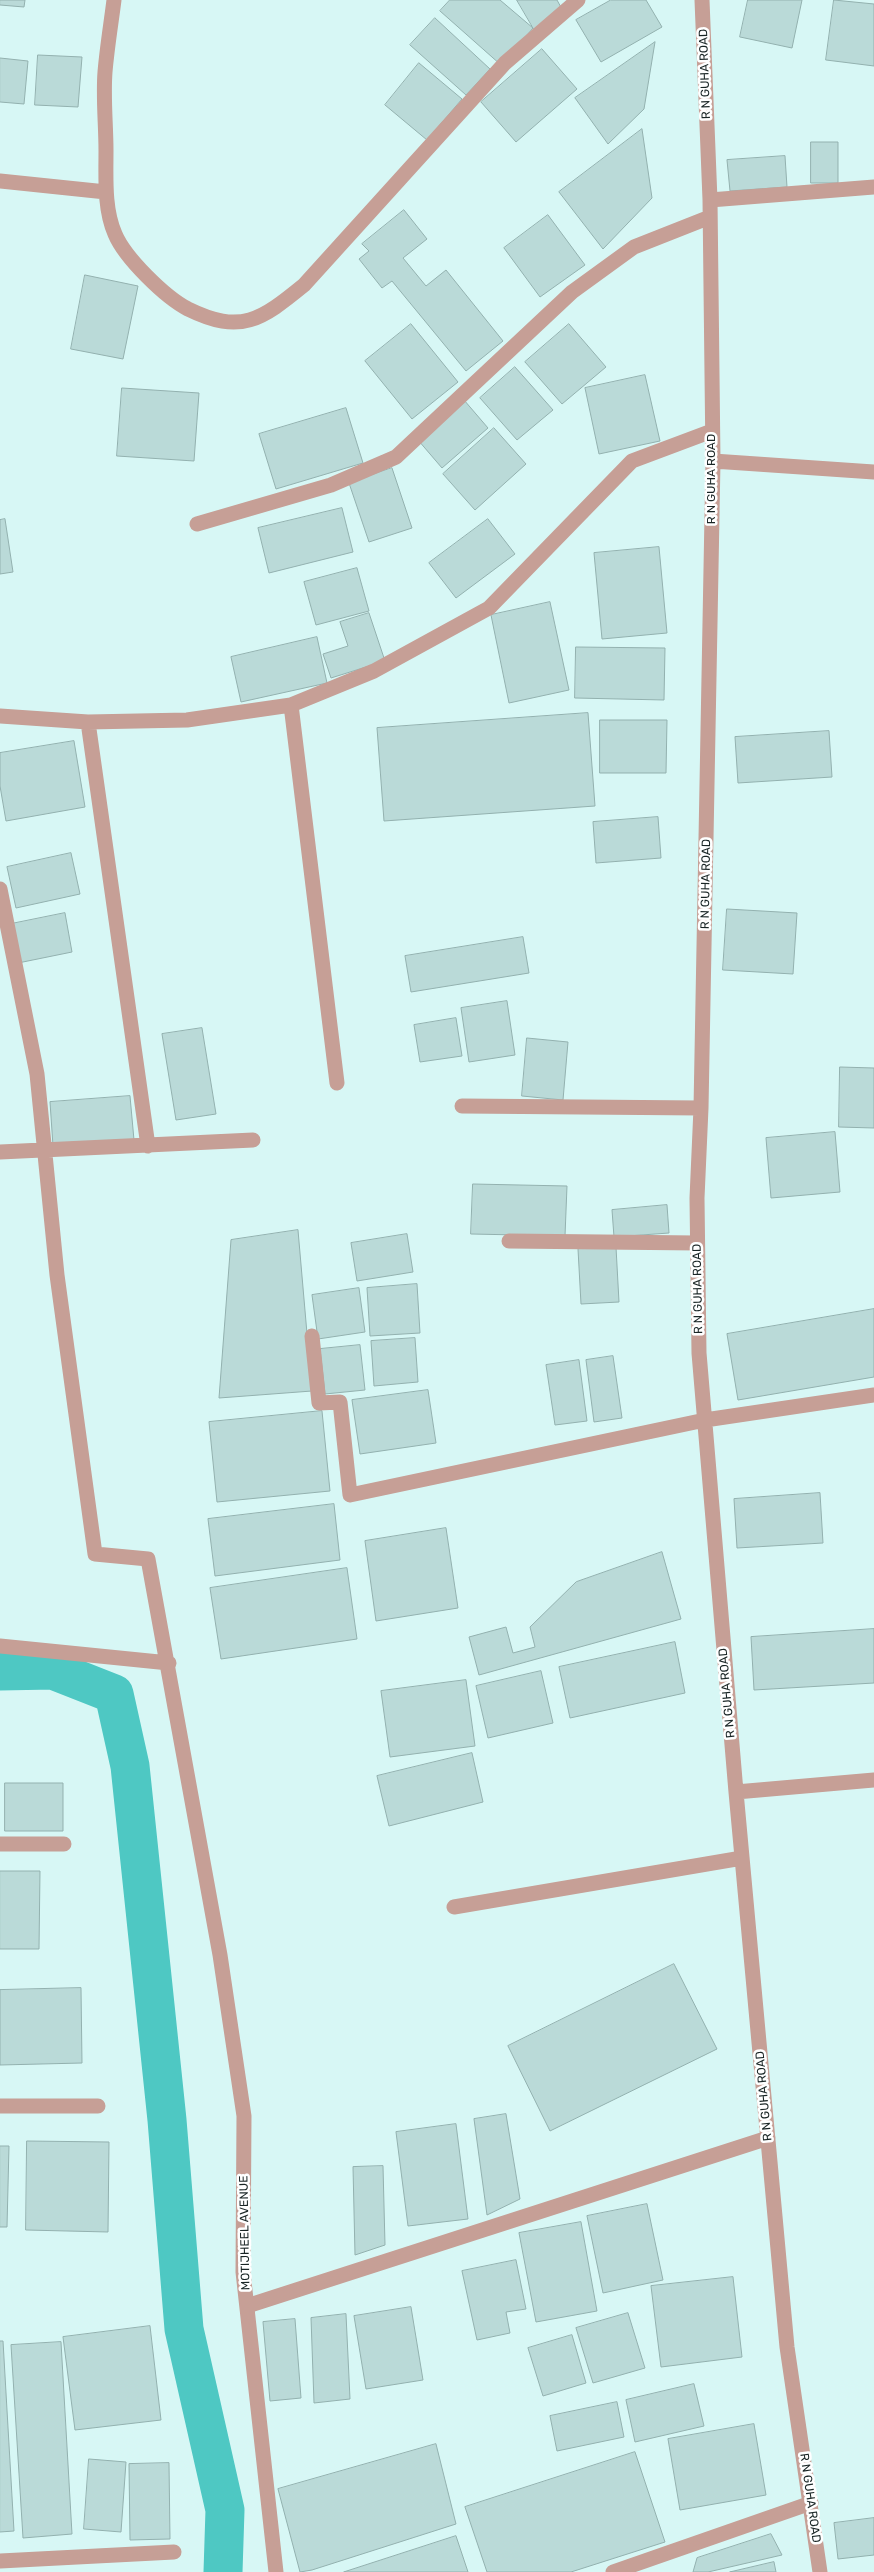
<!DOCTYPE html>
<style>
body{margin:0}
canvas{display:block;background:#d7f7f5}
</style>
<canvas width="874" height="2572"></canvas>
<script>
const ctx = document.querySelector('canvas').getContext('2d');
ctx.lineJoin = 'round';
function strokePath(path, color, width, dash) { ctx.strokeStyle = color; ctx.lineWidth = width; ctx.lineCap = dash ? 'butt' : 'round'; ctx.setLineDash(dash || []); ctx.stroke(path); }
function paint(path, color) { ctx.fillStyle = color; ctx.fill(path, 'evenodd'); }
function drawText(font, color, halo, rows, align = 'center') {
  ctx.font = font + ' Rubik,sans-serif'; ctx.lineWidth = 5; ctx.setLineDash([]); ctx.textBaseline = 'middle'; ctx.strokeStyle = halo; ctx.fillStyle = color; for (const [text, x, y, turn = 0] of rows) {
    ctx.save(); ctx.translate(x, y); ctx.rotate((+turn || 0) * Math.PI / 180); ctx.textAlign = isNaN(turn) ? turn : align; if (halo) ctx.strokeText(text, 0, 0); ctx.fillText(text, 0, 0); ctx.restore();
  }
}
strokePath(new Path2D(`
 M 0,1671 L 53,1670 L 114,1694 L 130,1766 L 167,2120 L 184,2329 L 225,2510 L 223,2572`), '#4ec8c3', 39);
const building = new Path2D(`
 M 0,0 L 25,0 L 24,7 L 0,5 Z
 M 450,0 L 500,0 L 533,28 L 501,65 L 440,11 Z
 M 517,0 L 557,0 L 563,11 L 534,29 Z
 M 611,0 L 646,0 L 662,27 L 601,62 L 576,20 Z
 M 748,0 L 802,0 L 792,48 L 740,37 Z
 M 834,0 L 874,4 L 874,66 L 826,60 Z
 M 435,18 L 490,69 L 466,95 L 410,45 Z
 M 655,42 L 644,109 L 608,144 L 575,98 Z
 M 542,49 L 577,89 L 516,142 L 481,102 Z
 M 38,55 L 82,57 L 78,107 L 35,105 Z
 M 0,58 L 28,61 L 24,104 L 0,102 Z
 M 419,63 L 462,99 L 427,140 L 385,105 Z
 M 642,129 L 652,198 L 603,249 L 559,192 Z
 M 811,142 L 838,142 L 838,183 L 811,183 Z
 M 785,156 L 787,187 L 730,191 L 727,160 Z
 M 404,210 L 427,239 L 403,258 L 426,286 L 446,270 L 503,341 L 466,371 L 392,281 L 382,288 L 359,259 L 369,251 L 362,244 Z
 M 548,215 L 585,265 L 540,297 L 504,248 Z
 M 85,275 L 138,286 L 123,359 L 71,349 Z
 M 411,324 L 458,382 L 412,419 L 365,361 Z
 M 569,324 L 606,367 L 562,404 L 525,362 Z
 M 515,367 L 553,410 L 517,440 L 480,398 Z
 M 645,375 L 660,441 L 599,454 L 585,388 Z
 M 122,388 L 199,393 L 194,461 L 117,456 Z
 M 464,400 L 488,428 L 442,468 L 418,440 Z
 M 346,408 L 363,463 L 276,489 L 259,434 Z
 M 494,428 L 526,464 L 475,510 L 443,474 Z
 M 392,468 L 412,528 L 369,542 L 349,483 Z
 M 342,508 L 353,552 L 269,573 L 258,528 Z
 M 5,519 L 13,572 L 0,574 L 0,520 Z
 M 488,519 L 515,554 L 456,598 L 429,563 Z
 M 659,547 L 667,633 L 602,639 L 594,553 Z
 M 357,568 L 369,611 L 316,625 L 304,582 Z
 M 550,602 L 569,690 L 509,703 L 491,615 Z
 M 369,613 L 385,661 L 331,678 L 323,654 L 348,646 L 340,622 Z
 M 317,637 L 327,683 L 241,702 L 231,657 Z
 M 576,647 L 665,648 L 664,700 L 575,698 Z
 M 588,713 L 595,806 L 384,821 L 377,728 Z
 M 600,720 L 667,720 L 666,773 L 600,773 Z
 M 829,731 L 832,777 L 738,783 L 735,737 Z
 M 74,741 L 85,807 L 6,821 L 0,786 L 0,753 Z
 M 658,817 L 661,858 L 596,863 L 593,822 Z
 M 71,853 L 80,894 L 16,908 L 7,867 Z
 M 727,909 L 797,913 L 793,974 L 723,970 Z
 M 65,913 L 72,952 L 18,963 L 11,924 Z
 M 523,937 L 529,973 L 411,992 L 405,956 Z
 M 507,1001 L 515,1055 L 469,1062 L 461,1008 Z
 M 456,1018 L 462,1056 L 420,1062 L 414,1025 Z
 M 202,1028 L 216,1114 L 176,1120 L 162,1034 Z
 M 527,1038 L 568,1042 L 563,1100 L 522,1096 Z
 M 840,1067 L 874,1068 L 874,1128 L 839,1127 Z
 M 130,1096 L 134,1140 L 53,1146 L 50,1102 Z
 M 835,1132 L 840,1192 L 771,1198 L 766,1138 Z
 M 473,1184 L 567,1186 L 565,1236 L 471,1234 Z
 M 667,1205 L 669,1233 L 614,1237 L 612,1210 Z
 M 298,1230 L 312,1391 L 219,1398 L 231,1240 Z
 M 407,1234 L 413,1272 L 357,1281 L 351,1243 Z
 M 616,1247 L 619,1302 L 581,1304 L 578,1249 Z
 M 417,1284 L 420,1333 L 370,1336 L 367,1288 Z
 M 359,1288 L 365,1332 L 318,1339 L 312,1295 Z
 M 874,1309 L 874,1377 L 738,1400 L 727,1334 Z
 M 415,1338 L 418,1382 L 374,1386 L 371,1341 Z
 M 360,1345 L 365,1390 L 325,1394 L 320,1349 Z
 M 613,1356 L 622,1418 L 594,1422 L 586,1360 Z
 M 579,1360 L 587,1421 L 555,1425 L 546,1365 Z
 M 428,1390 L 436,1443 L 360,1454 L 352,1400 Z
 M 322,1411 L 330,1491 L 217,1502 L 209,1422 Z
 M 820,1493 L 823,1543 L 737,1548 L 734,1499 Z
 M 334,1504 L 340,1560 L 215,1576 L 208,1519 Z
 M 446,1528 L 458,1608 L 376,1621 L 365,1541 Z
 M 662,1552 L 681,1619 L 479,1675 L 469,1637 L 506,1627 L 513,1653 L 535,1647 L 530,1627 L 576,1582 Z
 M 347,1568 L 357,1639 L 221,1659 L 210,1588 Z
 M 874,1629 L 874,1683 L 754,1690 L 751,1637 Z
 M 675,1642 L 685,1693 L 570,1718 L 559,1667 Z
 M 541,1671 L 553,1723 L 488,1738 L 476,1686 Z
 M 466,1680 L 475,1746 L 390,1757 L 381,1691 Z
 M 472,1753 L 483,1802 L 389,1826 L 377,1776 Z
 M 5,1783 L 63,1783 L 63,1831 L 5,1831 Z
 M 0,1871 L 40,1871 L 39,1949 L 0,1949 Z
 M 674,1964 L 717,2049 L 550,2131 L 508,2046 Z
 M 81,1988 L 82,2063 L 0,2065 L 0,1990 Z
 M 506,2114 L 520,2199 L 487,2215 L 474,2119 Z
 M 456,2124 L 468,2219 L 408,2226 L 396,2132 Z
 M 27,2141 L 109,2142 L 108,2232 L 26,2230 Z
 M 0,2146 L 9,2146 L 7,2227 L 0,2227 Z
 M 383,2166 L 385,2245 L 355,2255 L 353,2167 Z
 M 647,2204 L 663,2280 L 603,2293 L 587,2216 Z
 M 581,2222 L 597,2311 L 536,2322 L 519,2233 Z
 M 516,2260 L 526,2309 L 506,2312 L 510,2333 L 477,2340 L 462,2271 Z
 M 733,2277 L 742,2357 L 661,2367 L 651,2286 Z
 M 411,2307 L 423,2380 L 366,2389 L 354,2316 Z
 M 628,2313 L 645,2368 L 593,2383 L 576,2328 Z
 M 346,2314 L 350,2399 L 314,2403 L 311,2318 Z
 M 295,2319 L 301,2398 L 270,2401 L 263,2322 Z
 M 150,2326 L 161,2420 L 75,2430 L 63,2337 Z
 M 572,2335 L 586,2383 L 543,2396 L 528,2348 Z
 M 0,2341 L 3,2341 L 14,2531 L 0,2532 Z
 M 61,2342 L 72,2534 L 23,2538 L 11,2345 Z
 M 694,2384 L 704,2426 L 635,2442 L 626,2400 Z
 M 617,2402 L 624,2437 L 557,2451 L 550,2416 Z
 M 754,2424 L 766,2495 L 680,2510 L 668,2439 Z
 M 436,2444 L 456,2524 L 312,2570 L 300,2572 L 278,2489 Z
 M 635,2452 L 665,2542 L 571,2572 L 487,2572 L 465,2507 Z
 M 89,2459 L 126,2462 L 121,2532 L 84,2529 Z
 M 169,2463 L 170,2539 L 130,2540 L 129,2464 Z
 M 874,2518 L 874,2555 L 838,2559 L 834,2523 Z
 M 771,2534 L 782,2555 L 708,2572 L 693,2572 L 697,2558 Z
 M 456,2536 L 468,2572 L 344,2572 Z
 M 774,2562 L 776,2572 L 730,2572 Z`);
paint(building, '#badad8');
strokePath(building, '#93b1af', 1);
strokePath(new Path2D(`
 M 114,0 C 111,24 107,48 105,72 C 103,98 106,125 106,151 C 106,178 104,209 115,234 C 125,258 165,297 188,309 C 241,335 261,320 304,285 L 505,63 L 578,0
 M 702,0 L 710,200 L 713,461 L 701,1108 L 697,1198 L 699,1353 L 736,1792 L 787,2347 L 820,2572
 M 0,181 L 106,192
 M 710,200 L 874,187
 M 713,461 L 874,472
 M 197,524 L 331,485 L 396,457 L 572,292 L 634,247 L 710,217
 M 291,705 L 337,1083
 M 0,716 L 88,722 L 187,720 L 291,705 L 374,671 L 489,608 L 632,461 L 712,431
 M 88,722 L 148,1146
 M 0,889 L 37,1074 L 57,1275 L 95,1554 L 148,1559 L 220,1955 L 244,2116 L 243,2272 L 276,2572
 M 462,1106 L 701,1108
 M 0,1152 L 253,1140
 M 509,1241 L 697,1243
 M 312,1336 L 319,1403 L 340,1402 L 350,1495 L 705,1420 L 874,1395
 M 0,1646 L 169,1663
 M 736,1792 L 874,1780
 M 0,1844 L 64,1844
 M 454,1907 L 742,1858
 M 0,2106 L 98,2106
 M 247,2306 L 768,2138
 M 0,2561 L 174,2552
 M 613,2572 L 811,2503`), '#c69f96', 15);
drawText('12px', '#192525', '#fff', [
 ["R N GUHA ROAD",705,74,-92],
 ["R N GUHA ROAD",712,479,-90],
 ["R N GUHA ROAD",706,884,-89],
 ["R N GUHA ROAD",698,1289,-91],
 ["R N GUHA ROAD",727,1693,-95],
 ["R N GUHA ROAD",764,2096,-95],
 ["MOTIJHEEL AVENUE",245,2233,-91],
 ["R N GUHA ROAD",810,2498,82]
]);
</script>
